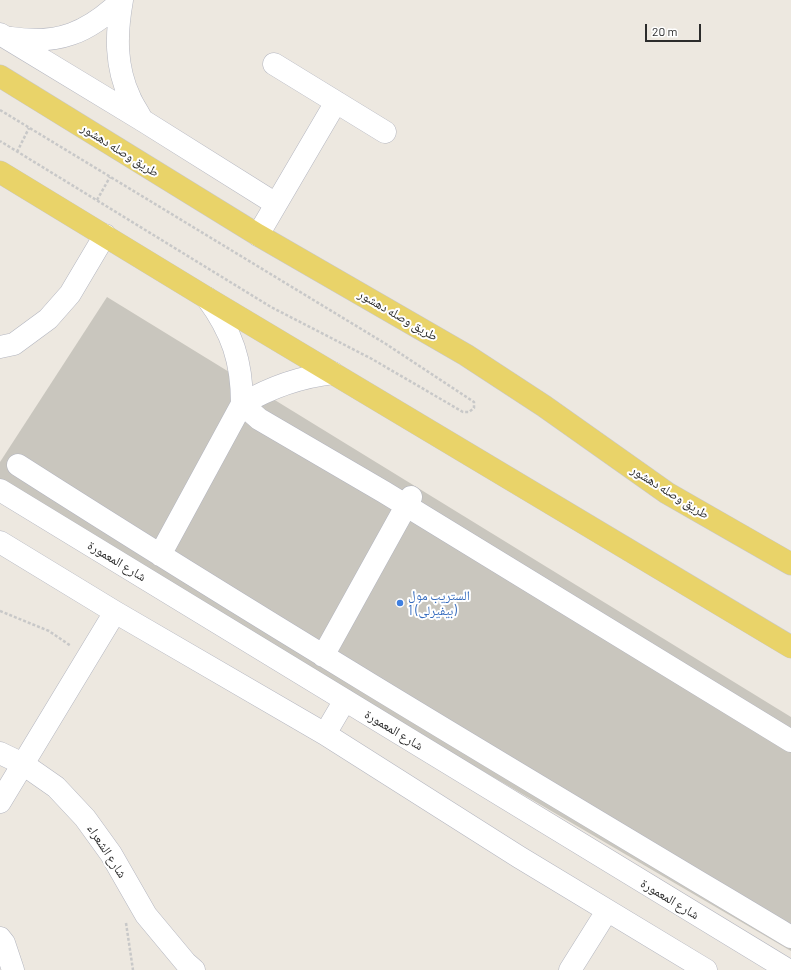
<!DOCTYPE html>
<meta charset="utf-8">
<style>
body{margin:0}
#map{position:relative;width:791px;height:970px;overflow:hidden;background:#ede8e0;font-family:Barlow,sans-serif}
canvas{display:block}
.scale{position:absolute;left:645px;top:24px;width:56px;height:18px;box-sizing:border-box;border:2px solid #2c2c2c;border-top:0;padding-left:5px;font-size:12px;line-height:14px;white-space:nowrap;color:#2c2c2c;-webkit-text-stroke:3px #fff;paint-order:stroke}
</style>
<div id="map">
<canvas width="791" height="970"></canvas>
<div class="scale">20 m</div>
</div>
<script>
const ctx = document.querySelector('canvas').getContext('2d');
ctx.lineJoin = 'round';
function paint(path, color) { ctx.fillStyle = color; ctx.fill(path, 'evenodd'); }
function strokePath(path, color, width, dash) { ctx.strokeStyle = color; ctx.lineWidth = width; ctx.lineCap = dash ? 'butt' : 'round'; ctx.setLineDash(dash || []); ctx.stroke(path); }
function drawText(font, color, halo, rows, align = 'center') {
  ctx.font = font + ' Barlow,"Noto Naskh Arabic",sans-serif'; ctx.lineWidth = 4; ctx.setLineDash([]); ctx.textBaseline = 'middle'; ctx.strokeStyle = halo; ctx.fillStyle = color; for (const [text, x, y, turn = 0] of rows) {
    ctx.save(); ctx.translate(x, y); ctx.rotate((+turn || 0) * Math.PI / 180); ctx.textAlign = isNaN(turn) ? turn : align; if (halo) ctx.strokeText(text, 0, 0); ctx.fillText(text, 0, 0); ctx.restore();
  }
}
paint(new Path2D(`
 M 107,297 L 791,717 L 791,951 L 0,489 L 0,462 Z`), '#c9c6be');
const minor = new Path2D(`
 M 122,0 C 116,34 115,66 130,98 C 133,105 138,112 142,120
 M 0,34 L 142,120 L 276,204
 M 11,38 C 58,45 88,33 122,0
 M 274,64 L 385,132
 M 258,235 L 336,102
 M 0,347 L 14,344 L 48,319 L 70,294 L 105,235
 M 242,404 L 259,419 L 384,492 L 791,741
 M 242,404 C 271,387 299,377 333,373
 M 18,465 C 273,628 532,782 791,937
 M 0,490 L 788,970
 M 0,542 L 115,612 L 325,734 L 519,857 L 706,970
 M 160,555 L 242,404 C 242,361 232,332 207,298
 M 323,656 L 411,497
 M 325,734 L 345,700
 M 0,753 L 23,764 L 56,787 L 85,818 L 111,854 L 146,915 L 186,963 L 194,970
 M 0,802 L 115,612
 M 0,938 L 4,943 L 13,970
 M 570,970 L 607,911`);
const major = new Path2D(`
 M 0,76 L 258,235 L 466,355 L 544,406 L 667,493 L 791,564
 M 0,172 L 207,298 L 791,647`);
strokePath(minor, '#b3b5bf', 23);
strokePath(major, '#c8c8c8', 23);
strokePath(new Path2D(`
 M 0,110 L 386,344 L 474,402 L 474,408 L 469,412 L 463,412 L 372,359 L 271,307 L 0,141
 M 17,152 L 29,128
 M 97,200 L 110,177
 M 0,611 L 49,631 L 71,646
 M 126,923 L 133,970`), '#c8c8c8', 2.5, [3, 2]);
strokePath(minor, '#fff', 22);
strokePath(major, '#e9d369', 22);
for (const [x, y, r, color] of [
 [400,603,4,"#3f7fe0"]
]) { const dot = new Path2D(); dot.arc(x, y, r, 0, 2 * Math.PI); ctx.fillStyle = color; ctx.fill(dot); strokePath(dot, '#fff', 1.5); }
drawText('13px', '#2c2c2c', '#fff', [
 ["طريق وصله دهشور",120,150,32],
 ["طريق وصله دهشور",398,315,30],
 ["طريق وصله دهشور",670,492,32],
 ["شارع المعمورة",117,561,31],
 ["شارع المعمورة",394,730,31],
 ["شارع الشعراء",107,851,57],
 ["شارع المعمورة",670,899,31]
]);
drawText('13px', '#366cbe', '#fff', [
 ["الستريب مول",408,596],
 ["1 (بيفيرلى)",408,611]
], 'left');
</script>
